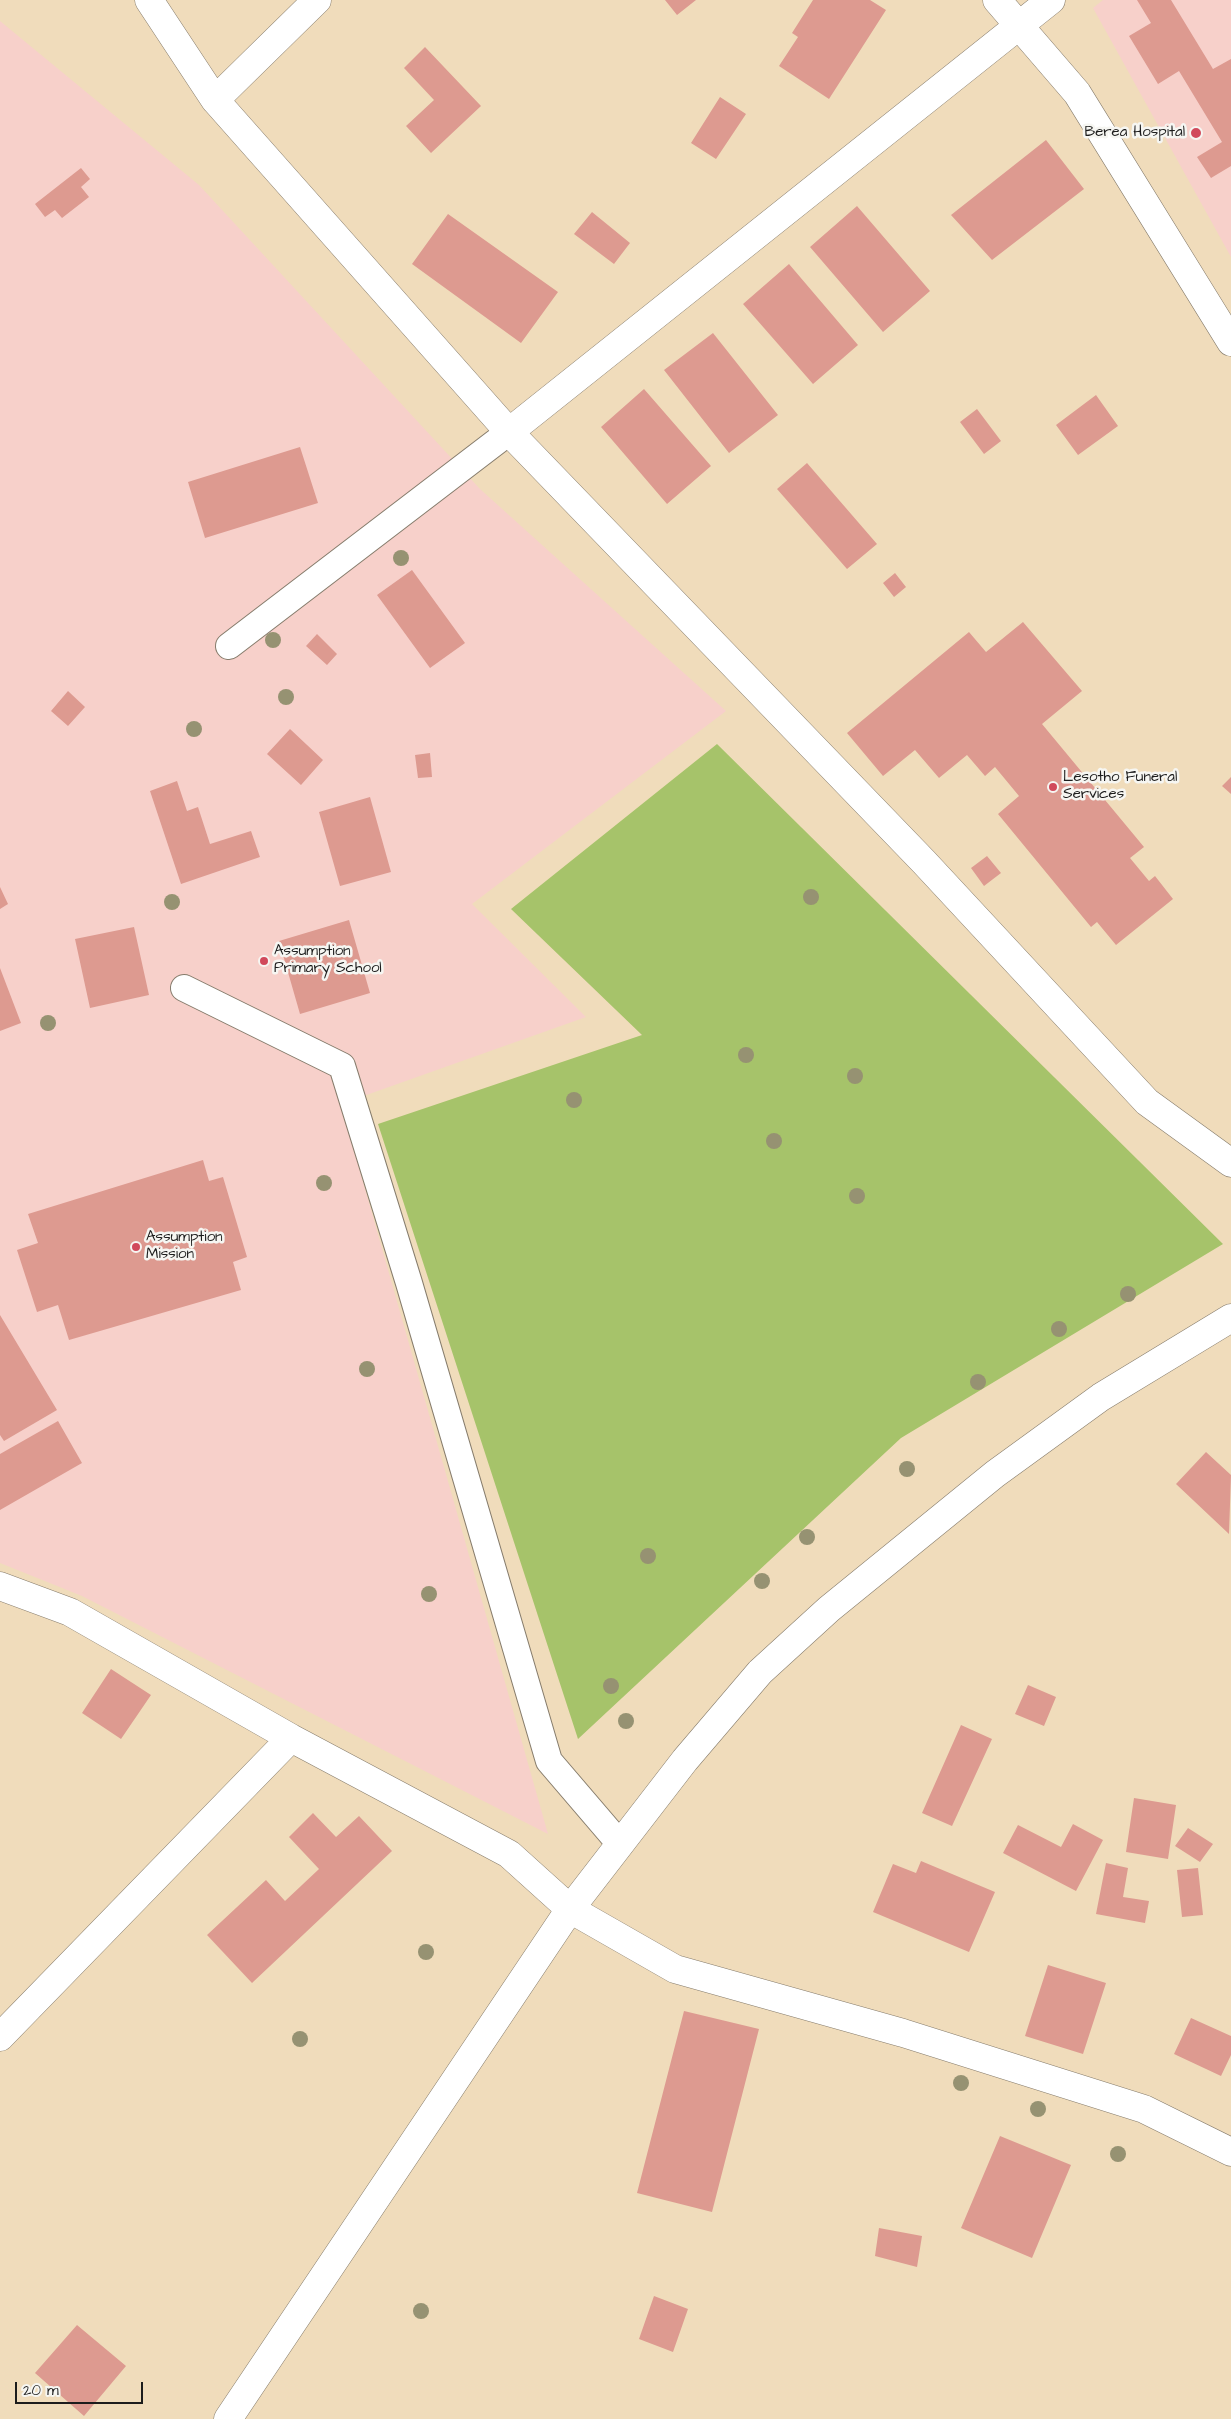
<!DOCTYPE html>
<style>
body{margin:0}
#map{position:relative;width:1231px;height:2419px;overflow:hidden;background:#f0dcbb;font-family:"Architects Daughter",sans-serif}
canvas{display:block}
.scale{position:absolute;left:15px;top:2382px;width:128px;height:22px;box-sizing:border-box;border:2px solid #1c1c1c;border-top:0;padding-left:6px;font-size:15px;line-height:18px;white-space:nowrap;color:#1c1c1c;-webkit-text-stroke:4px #f6f6f2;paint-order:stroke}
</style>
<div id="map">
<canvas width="1231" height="2419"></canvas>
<div class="scale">20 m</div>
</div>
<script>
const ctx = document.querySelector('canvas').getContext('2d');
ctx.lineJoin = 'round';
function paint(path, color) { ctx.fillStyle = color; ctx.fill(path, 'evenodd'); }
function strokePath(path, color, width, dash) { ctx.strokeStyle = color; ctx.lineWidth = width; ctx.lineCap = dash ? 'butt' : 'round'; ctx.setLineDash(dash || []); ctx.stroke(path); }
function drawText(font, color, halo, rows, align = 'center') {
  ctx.font = font + ' "Architects Daughter",sans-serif'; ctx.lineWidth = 5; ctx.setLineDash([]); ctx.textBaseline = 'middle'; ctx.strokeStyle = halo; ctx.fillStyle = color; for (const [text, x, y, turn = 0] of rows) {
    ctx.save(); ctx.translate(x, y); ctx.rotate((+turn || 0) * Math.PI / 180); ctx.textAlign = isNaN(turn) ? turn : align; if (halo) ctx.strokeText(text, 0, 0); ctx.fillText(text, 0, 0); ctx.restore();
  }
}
paint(new Path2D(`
 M 1103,0 L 1231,0 L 1231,257 L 1093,8 Z
 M 0,21 L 199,185 L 480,489 L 726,711 L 472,904 L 586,1017 L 341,1104 L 548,1834 L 82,1596 L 0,1563 Z`), '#f7d0ca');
paint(new Path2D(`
 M 717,744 L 1223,1244 L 901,1438 L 578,1739 L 378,1124 L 642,1035 L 511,909 Z`), '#a6c36a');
paint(new Path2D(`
 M 665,0 L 696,0 L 677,15 Z
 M 813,0 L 870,0 L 886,10 L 829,99 L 779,66 L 798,37 L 792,33 Z
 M 1137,0 L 1171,0 L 1213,69 L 1231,59 L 1231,166 L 1211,178 L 1197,157 L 1222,142 L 1179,71 L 1158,84 L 1129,36 L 1151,23 Z
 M 425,47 L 481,106 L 431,153 L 406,126 L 434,100 L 404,68 Z
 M 720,97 L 746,114 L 716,159 L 691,143 Z
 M 1046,140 L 1084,189 L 992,260 L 951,215 Z
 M 81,168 L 90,179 L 81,187 L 89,197 L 62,218 L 55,210 L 45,217 L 35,204 Z
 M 857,206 L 930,291 L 883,332 L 810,247 Z
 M 592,212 L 630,243 L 614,264 L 574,234 Z
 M 448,214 L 558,292 L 521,343 L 412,264 Z
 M 789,264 L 858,345 L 813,384 L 743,304 Z
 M 713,333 L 778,415 L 729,453 L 664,370 Z
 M 644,389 L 711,466 L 667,504 L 601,427 Z
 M 1096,395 L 1118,426 L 1078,455 L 1056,425 Z
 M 977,409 L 1001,441 L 984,454 L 960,422 Z
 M 300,447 L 318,503 L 205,538 L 188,482 Z
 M 807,463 L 877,544 L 847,569 L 777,489 Z
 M 412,570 L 465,643 L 430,668 L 377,595 Z
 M 895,573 L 906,587 L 894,597 L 883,583 Z
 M 1023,622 L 1082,691 L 1042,724 L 1144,847 L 1130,858 L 1149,881 L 1155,876 L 1173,899 L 1116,945 L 1097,922 L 1091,927 L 998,814 L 1019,796 L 995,767 L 985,776 L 967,755 L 939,778 L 915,750 L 883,776 L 847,733 L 969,632 L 986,652 Z
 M 317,634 L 337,654 L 327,665 L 306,646 Z
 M 68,691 L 85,707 L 68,726 L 51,711 Z
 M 290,729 L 323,760 L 301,785 L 267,754 Z
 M 430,753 L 432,777 L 418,778 L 415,755 Z
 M 1231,777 L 1231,794 L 1222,786 Z
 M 177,781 L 187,811 L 198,807 L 210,844 L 251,831 L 260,857 L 181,884 L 150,791 Z
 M 370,797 L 391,872 L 340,886 L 319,812 Z
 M 987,856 L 1001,873 L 984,886 L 971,868 Z
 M 0,887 L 8,904 L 0,909 Z
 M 349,920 L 370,993 L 300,1014 L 279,941 Z
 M 134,927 L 149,995 L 90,1008 L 75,939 Z
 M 0,968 L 21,1023 L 0,1031 Z
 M 203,1160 L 209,1181 L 223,1177 L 247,1257 L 233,1262 L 241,1290 L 69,1340 L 58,1305 L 37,1312 L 17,1250 L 38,1243 L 28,1214 Z
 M 0,1315 L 57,1410 L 4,1441 L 0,1435 Z
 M 58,1421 L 82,1463 L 0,1510 L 0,1454 Z
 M 1206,1452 L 1231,1475 L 1229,1534 L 1176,1484 Z
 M 111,1669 L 151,1695 L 121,1739 L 82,1713 Z
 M 1028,1685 L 1056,1697 L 1044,1726 L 1015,1714 Z
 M 961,1725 L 992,1739 L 952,1826 L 922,1813 Z
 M 1134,1798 L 1176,1805 L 1168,1859 L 1126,1852 Z
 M 313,1813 L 336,1837 L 359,1816 L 392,1851 L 252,1983 L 207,1935 L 266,1880 L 285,1901 L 319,1869 L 289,1837 Z
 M 1073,1824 L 1103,1840 L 1076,1891 L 1003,1853 L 1018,1825 L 1061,1847 Z
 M 1188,1828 L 1213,1844 L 1200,1862 L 1175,1846 Z
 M 921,1861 L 995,1892 L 969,1952 L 873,1912 L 893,1864 L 916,1873 Z
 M 1106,1863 L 1128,1868 L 1123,1897 L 1149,1901 L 1145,1923 L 1096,1914 Z
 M 1198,1868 L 1203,1915 L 1182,1917 L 1177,1870 Z
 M 1048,1965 L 1106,1983 L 1083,2054 L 1025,2036 Z
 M 684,2011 L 759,2029 L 712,2212 L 637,2193 Z
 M 1191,2018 L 1231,2036 L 1231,2055 L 1221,2076 L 1174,2054 Z
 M 1000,2136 L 1071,2165 L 1032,2258 L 961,2228 Z
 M 879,2228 L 922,2236 L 917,2267 L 875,2256 Z
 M 654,2296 L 688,2309 L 673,2352 L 639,2339 Z
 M 77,2325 L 126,2366 L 84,2416 L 35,2373 Z`), '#dd9a90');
const service = new Path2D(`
 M 229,646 L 509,432
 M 184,988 L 342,1066 L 409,1283 L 549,1761 L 620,1844`);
const minor = new Path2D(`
 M 149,0 L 215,100 L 509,432 L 924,862 L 1147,1102 L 1231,1163
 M 997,0 L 1077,93 L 1231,342
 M 215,100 L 317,0
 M 509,432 L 1051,0
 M 0,1586 L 70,1612 L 291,1738 L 509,1854 L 570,1909 L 675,1969 L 903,2033 L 1144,2109 L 1231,2152
 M 0,2037 L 291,1738`);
const secondary = new Path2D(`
 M 228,2419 L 570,1909 L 685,1760 L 760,1672 L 829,1609 L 995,1474 L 1101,1397 L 1231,1318`);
strokePath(service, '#867c6c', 28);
strokePath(minor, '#867c6c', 29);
strokePath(secondary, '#867c6c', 29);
strokePath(service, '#fff', 26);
strokePath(minor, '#fff', 28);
strokePath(secondary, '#fff', 28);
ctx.fillStyle = '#969272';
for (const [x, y] of [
 [401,558],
 [273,640],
 [286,697],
 [194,729],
 [811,897],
 [172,902],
 [48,1023],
 [746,1055],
 [855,1076],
 [574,1100],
 [774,1141],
 [324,1183],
 [857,1196],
 [1128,1294],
 [1059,1329],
 [367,1369],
 [978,1382],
 [907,1469],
 [807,1537],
 [648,1556],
 [762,1581],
 [429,1594],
 [611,1686],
 [626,1721],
 [426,1952],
 [300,2039],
 [961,2083],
 [1038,2109],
 [1118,2154],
 [421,2311]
]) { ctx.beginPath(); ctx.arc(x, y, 8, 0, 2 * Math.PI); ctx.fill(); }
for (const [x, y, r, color] of [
 [1196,133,6,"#d1495b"],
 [1053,787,5,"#d1495b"],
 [264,961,5,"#d1495b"],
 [136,1247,5,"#d1495b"]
]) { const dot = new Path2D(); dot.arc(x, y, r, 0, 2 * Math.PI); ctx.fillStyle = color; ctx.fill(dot); strokePath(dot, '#f6f6f2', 2); }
drawText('15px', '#1c1c1c', '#f6f6f2', [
 ["Berea Hospital",1185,133,"right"],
 ["Lesotho Funeral",1063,778],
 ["Services",1063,795],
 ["Assumption",274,952],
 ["Primary School",274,969],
 ["Assumption",146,1238],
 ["Mission",146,1255]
], 'left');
</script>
